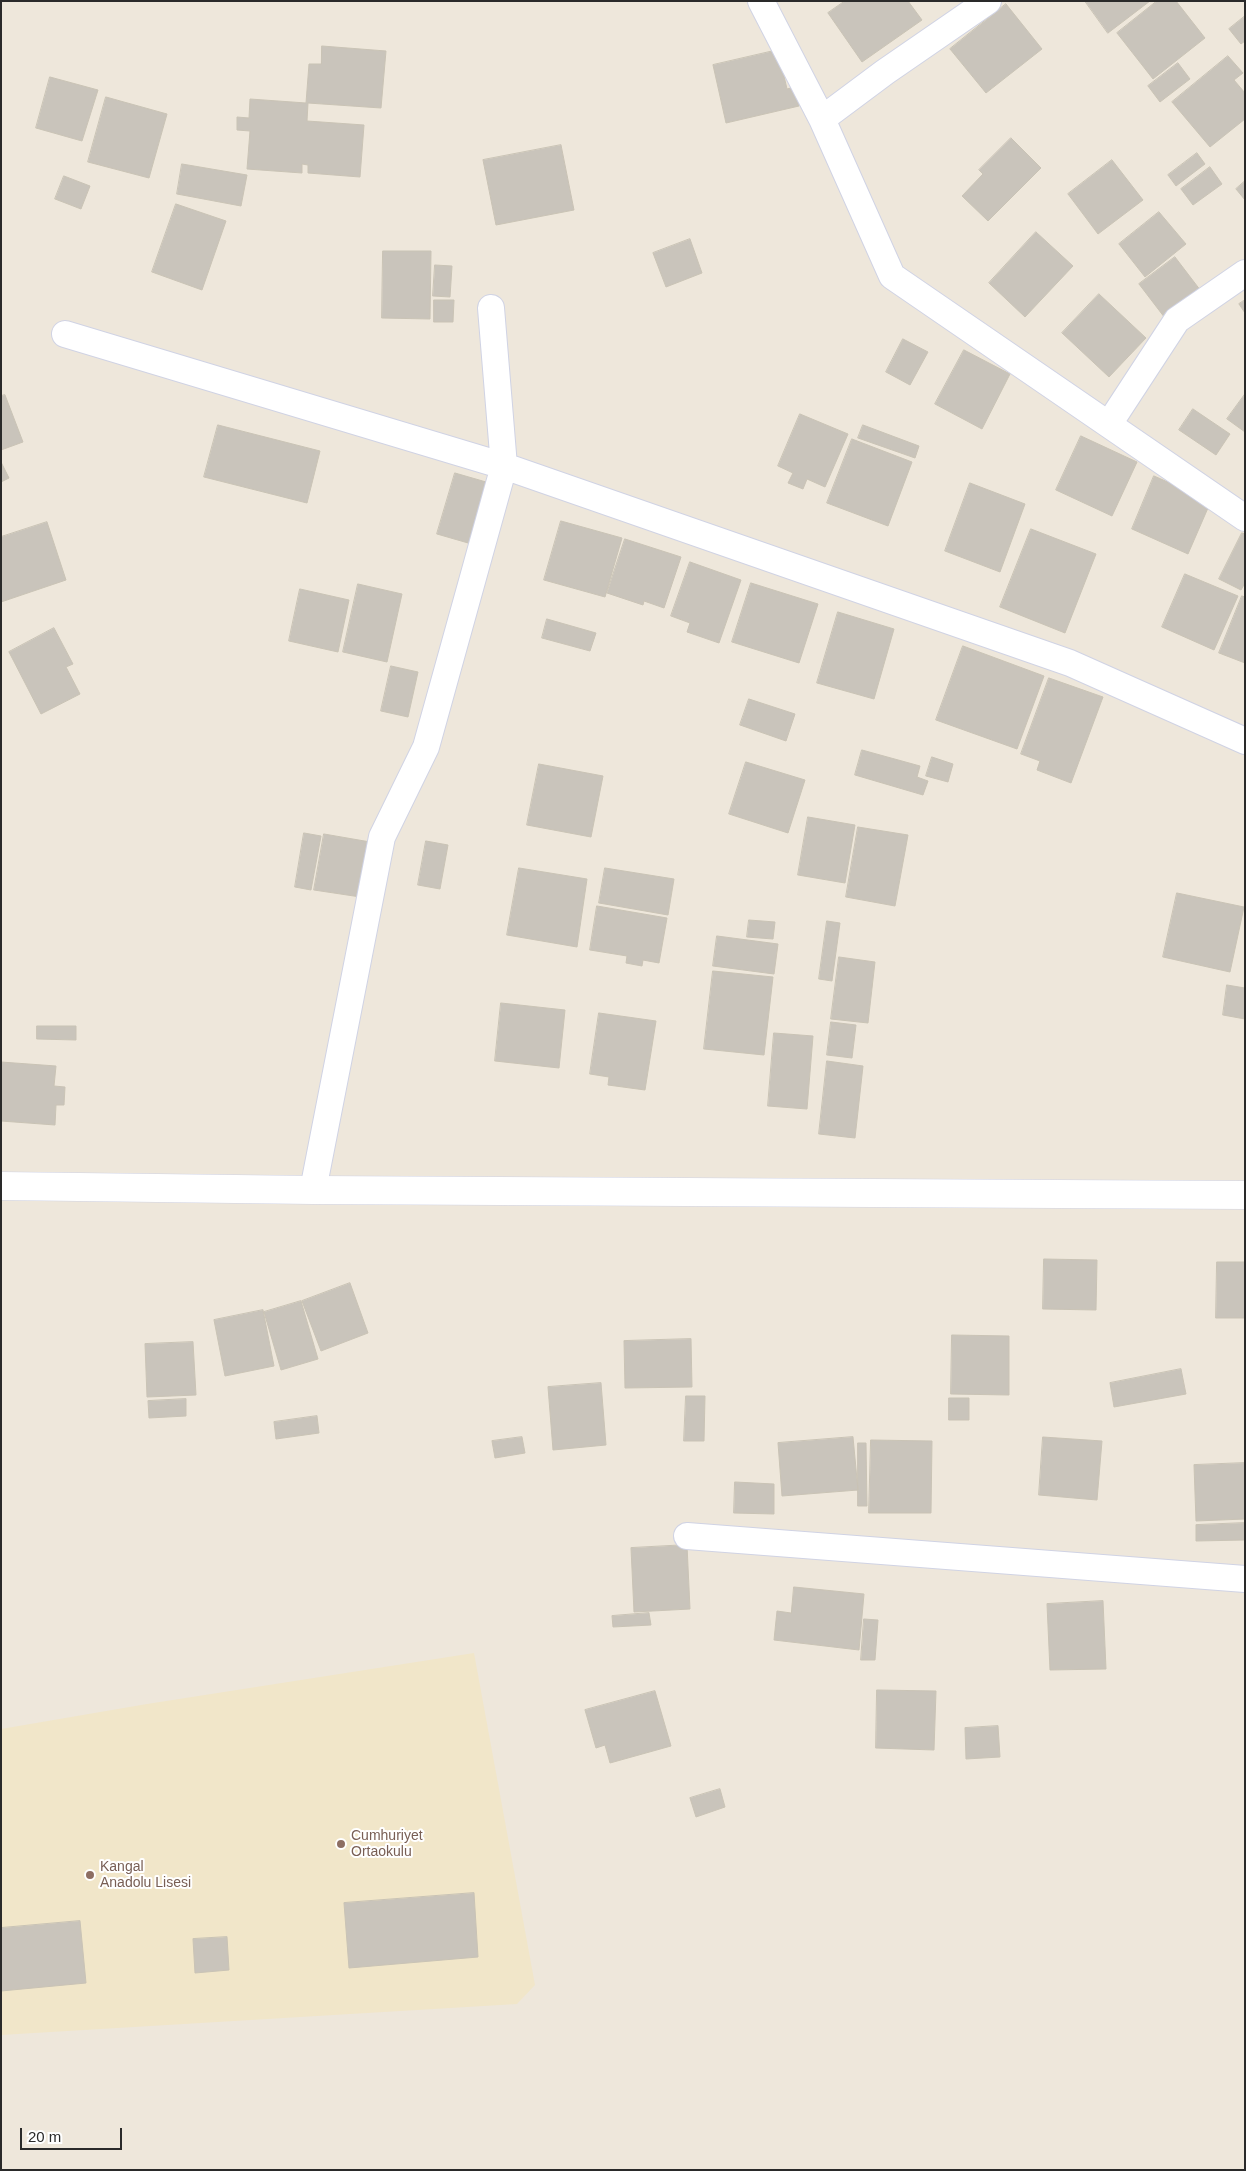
<!DOCTYPE html>
<style>
body{margin:0}
#map{position:relative;width:1246px;height:2171px;overflow:hidden;background:#eee7db;font-family:Helvetica,sans-serif}
canvas{display:block}
.frame{position:absolute;inset:0;border:2px solid #2a2a2a;pointer-events:none}
.scale{position:absolute;left:20px;top:2128px;width:102px;height:22px;box-sizing:border-box;border:2px solid #2a2a2a;border-top:0;padding-left:6px;font-size:15px;line-height:18px;white-space:nowrap;color:#2a2a2a;-webkit-text-stroke:4px #fff;paint-order:stroke}
</style>
<div id="map">
<canvas width="1246" height="2171"></canvas>
<div class="frame"></div>
<div class="scale">20 m</div>
</div>
<script>
const ctx = document.querySelector('canvas').getContext('2d');
ctx.lineJoin = 'round';
function paint(path, color) { ctx.fillStyle = color; ctx.fill(path, 'evenodd'); }
function strokePath(path, color, width, dash) { ctx.strokeStyle = color; ctx.lineWidth = width; ctx.lineCap = dash ? 'butt' : 'round'; ctx.setLineDash(dash || []); ctx.stroke(path); }
function drawText(font, color, halo, rows, align = 'center') {
  ctx.font = font + ' Helvetica,sans-serif'; ctx.lineWidth = 4; ctx.setLineDash([]); ctx.textBaseline = 'middle'; ctx.strokeStyle = halo; ctx.fillStyle = color; for (const [text, x, y, turn = 0] of rows) {
    ctx.save(); ctx.translate(x, y); ctx.rotate((+turn || 0) * Math.PI / 180); ctx.textAlign = isNaN(turn) ? turn : align; if (halo) ctx.strokeText(text, 0, 0); ctx.fillText(text, 0, 0); ctx.restore();
  }
}
paint(new Path2D(`
 M 474,1653 L 535,1985 L 517,2004 L 1,2035 L 1,1729 L 147,1704 Z`), '#f1e6c9');
const building = new Path2D(`
 M 845,1 L 908,1 L 922,20 L 862,62 L 828,13 Z
 M 1085,1 L 1150,1 L 1108,33 Z
 M 1157,1 L 1176,1 L 1205,38 L 1153,79 L 1117,33 Z
 M 1006,4 L 1042,49 L 986,93 L 950,49 Z
 M 1245,16 L 1245,41 L 1241,44 L 1229,29 Z
 M 322,46 L 386,51 L 381,108 L 308,103 L 307,121 L 364,125 L 360,177 L 308,173 L 308,165 L 302,164 L 302,173 L 247,169 L 250,131 L 237,130 L 237,117 L 249,118 L 250,99 L 306,103 L 309,64 L 321,64 Z
 M 778,50 L 787,89 L 795,87 L 799,106 L 726,123 L 713,65 Z
 M 1228,56 L 1243,73 L 1234,80 L 1245,93 L 1245,119 L 1210,147 L 1172,102 Z
 M 1178,63 L 1190,79 L 1160,102 L 1148,86 Z
 M 50,77 L 98,90 L 82,141 L 36,128 Z
 M 106,97 L 167,114 L 149,178 L 88,162 Z
 M 1011,138 L 1041,168 L 988,221 L 962,196 L 983,174 L 979,170 Z
 M 561,145 L 574,210 L 496,225 L 483,160 Z
 M 1197,153 L 1205,164 L 1176,186 L 1168,175 Z
 M 1112,160 L 1143,200 L 1098,234 L 1068,194 Z
 M 182,164 L 247,175 L 241,206 L 177,194 Z
 M 1210,167 L 1222,184 L 1193,205 L 1181,189 Z
 M 64,176 L 90,186 L 81,209 L 55,199 Z
 M 1245,181 L 1245,200 L 1236,189 Z
 M 176,204 L 226,221 L 202,290 L 152,272 Z
 M 1159,212 L 1186,244 L 1145,277 L 1119,244 Z
 M 1036,232 L 1073,266 L 1025,317 L 989,283 Z
 M 690,239 L 702,273 L 666,287 L 653,253 Z
 M 383,251 L 431,251 L 430,319 L 382,318 Z
 M 1175,257 L 1204,295 L 1168,322 L 1139,284 Z
 M 435,265 L 452,266 L 450,297 L 433,296 Z
 M 1099,294 L 1146,338 L 1109,377 L 1062,333 Z
 M 434,300 L 454,300 L 453,322 L 434,322 Z
 M 1245,300 L 1245,313 L 1239,304 Z
 M 903,339 L 928,352 L 910,385 L 886,372 Z
 M 964,350 L 1010,374 L 982,429 L 935,404 Z
 M 1245,394 L 1245,432 L 1227,419 Z
 M 5,395 L 23,442 L 1,450 L 1,396 Z
 M 1193,409 L 1230,434 L 1216,455 L 1179,430 Z
 M 800,414 L 848,434 L 825,487 L 807,479 L 803,489 L 788,483 L 793,473 L 778,466 Z
 M 218,425 L 320,451 L 307,503 L 204,477 Z
 M 863,425 L 919,446 L 915,458 L 858,438 Z
 M 1081,436 L 1137,462 L 1112,516 L 1056,490 Z
 M 852,439 L 912,462 L 888,526 L 827,503 Z
 M 1,462 L 9,478 L 1,482 Z
 M 455,473 L 493,484 L 475,545 L 437,534 Z
 M 1154,476 L 1211,501 L 1188,554 L 1132,529 Z
 M 970,483 L 1025,504 L 1000,572 L 945,551 Z
 M 561,521 L 622,538 L 605,597 L 544,580 Z
 M 47,522 L 66,580 L 1,602 L 1,537 Z
 M 1031,529 L 1096,554 L 1065,633 L 1000,607 Z
 M 1242,533 L 1245,534 L 1245,583 L 1241,590 L 1219,579 Z
 M 625,539 L 681,557 L 664,608 L 644,601 L 643,605 L 607,593 Z
 M 690,562 L 741,580 L 719,643 L 687,632 L 690,623 L 671,616 Z
 M 1185,574 L 1238,596 L 1214,650 L 1162,627 Z
 M 751,583 L 818,604 L 799,663 L 732,642 Z
 M 358,584 L 402,594 L 387,662 L 343,652 Z
 M 300,589 L 349,600 L 338,652 L 289,641 Z
 M 1242,596 L 1245,597 L 1245,663 L 1219,653 Z
 M 838,612 L 894,629 L 874,699 L 817,683 Z
 M 547,619 L 596,633 L 590,651 L 542,638 Z
 M 54,628 L 73,664 L 66,667 L 80,694 L 41,714 L 9,652 Z
 M 963,646 L 1044,676 L 1017,749 L 936,720 Z
 M 391,666 L 418,672 L 408,717 L 381,711 Z
 M 1049,678 L 1103,697 L 1071,783 L 1037,770 L 1040,761 L 1021,754 Z
 M 749,699 L 795,714 L 786,741 L 740,725 Z
 M 862,750 L 920,766 L 917,777 L 928,781 L 923,795 L 855,775 Z
 M 932,757 L 953,764 L 948,782 L 926,776 Z
 M 746,762 L 805,780 L 788,833 L 729,814 Z
 M 539,764 L 603,776 L 591,837 L 527,825 Z
 M 808,817 L 855,825 L 845,883 L 798,875 Z
 M 858,827 L 908,835 L 895,906 L 846,897 Z
 M 304,833 L 321,836 L 311,890 L 295,887 Z
 M 324,834 L 376,843 L 367,898 L 314,890 Z
 M 426,841 L 448,845 L 440,889 L 418,885 Z
 M 519,868 L 587,879 L 577,947 L 507,935 Z
 M 605,868 L 674,879 L 668,915 L 599,903 Z
 M 1177,893 L 1244,907 L 1230,972 L 1163,957 Z
 M 597,906 L 667,918 L 659,963 L 643,960 L 642,966 L 626,963 L 627,956 L 590,950 Z
 M 749,920 L 775,922 L 773,939 L 747,937 Z
 M 827,921 L 840,923 L 832,981 L 819,979 Z
 M 717,936 L 778,944 L 774,974 L 713,966 Z
 M 839,957 L 875,962 L 868,1023 L 831,1019 Z
 M 713,971 L 773,977 L 764,1055 L 704,1049 Z
 M 1227,985 L 1245,988 L 1245,1019 L 1223,1015 Z
 M 501,1003 L 565,1010 L 559,1068 L 495,1061 Z
 M 599,1013 L 656,1021 L 645,1090 L 608,1085 L 609,1077 L 590,1074 Z
 M 831,1022 L 856,1025 L 852,1058 L 827,1055 Z
 M 37,1026 L 76,1026 L 76,1040 L 37,1039 Z
 M 774,1033 L 813,1036 L 807,1109 L 768,1106 Z
 M 827,1061 L 863,1066 L 855,1138 L 819,1134 Z
 M 1,1062 L 56,1066 L 54,1086 L 65,1087 L 64,1105 L 56,1105 L 55,1125 L 1,1121 Z
 M 1044,1259 L 1097,1260 L 1096,1310 L 1043,1309 Z
 M 1217,1262 L 1245,1262 L 1245,1318 L 1216,1318 Z
 M 350,1283 L 368,1333 L 321,1351 L 302,1301 Z
 M 301,1301 L 318,1359 L 281,1370 L 264,1312 Z
 M 263,1310 L 274,1366 L 225,1376 L 214,1320 Z
 M 952,1335 L 1009,1336 L 1009,1395 L 951,1394 Z
 M 691,1339 L 692,1387 L 625,1388 L 624,1341 Z
 M 193,1342 L 196,1395 L 147,1397 L 145,1344 Z
 M 1181,1369 L 1186,1394 L 1114,1407 L 1110,1383 Z
 M 601,1383 L 606,1445 L 553,1450 L 548,1387 Z
 M 686,1396 L 705,1396 L 704,1441 L 684,1441 Z
 M 949,1398 L 969,1398 L 969,1420 L 949,1420 Z
 M 186,1399 L 186,1416 L 149,1418 L 148,1401 Z
 M 317,1416 L 319,1433 L 276,1439 L 274,1422 Z
 M 522,1437 L 525,1453 L 495,1458 L 492,1441 Z
 M 853,1437 L 858,1490 L 782,1496 L 778,1443 Z
 M 1043,1437 L 1102,1441 L 1097,1500 L 1039,1495 Z
 M 871,1440 L 932,1441 L 931,1513 L 869,1513 Z
 M 858,1443 L 866,1443 L 867,1506 L 858,1506 Z
 M 1245,1463 L 1245,1519 L 1196,1521 L 1194,1465 Z
 M 735,1482 L 774,1484 L 774,1514 L 734,1513 Z
 M 1245,1523 L 1245,1540 L 1196,1541 L 1196,1525 Z
 M 687,1545 L 690,1609 L 634,1612 L 631,1548 Z
 M 794,1587 L 864,1594 L 859,1650 L 774,1640 L 777,1611 L 791,1613 Z
 M 1103,1601 L 1106,1669 L 1050,1670 L 1047,1604 Z
 M 649,1613 L 651,1625 L 613,1627 L 612,1616 Z
 M 864,1619 L 878,1620 L 875,1660 L 861,1660 Z
 M 877,1690 L 936,1691 L 934,1750 L 876,1748 Z
 M 655,1691 L 671,1746 L 610,1763 L 605,1745 L 596,1748 L 585,1710 Z
 M 998,1726 L 1000,1757 L 966,1759 L 965,1728 Z
 M 720,1789 L 725,1807 L 696,1817 L 690,1798 Z
 M 474,1893 L 478,1957 L 349,1968 L 344,1903 Z
 M 80,1921 L 86,1983 L 1,1991 L 1,1928 Z
 M 227,1937 L 229,1970 L 195,1973 L 193,1939 Z`);
paint(building, '#c9c4bb');
strokePath(building, '#c9c3b5', 1);
const minor = new Path2D(`
 M 761,1 L 822,119 L 892,276 L 1245,518
 M 822,119 L 885,72 L 988,1
 M 65,334 L 504,466 L 1070,663 L 1245,741
 M 1109,424 L 1177,320 L 1245,273
 M 313,1190 L 382,837 L 426,747 L 504,466 L 491,308
 M 687,1536 L 1245,1579`);
const tertiary = new Path2D(`
 M 1,1186 L 313,1190 L 1245,1195`);
strokePath(minor, '#d0d3e4', 28);
strokePath(tertiary, '#d0d3e4', 29);
strokePath(minor, '#fff', 26);
strokePath(tertiary, '#fff', 28);
for (const [x, y, r, color] of [
 [341,1844,5,"#8d6e63"],
 [90,1875,5,"#8d6e63"]
]) { const dot = new Path2D(); dot.arc(x, y, r, 0, 2 * Math.PI); ctx.fillStyle = color; ctx.fill(dot); strokePath(dot, '#fff', 2); }
drawText('14px', '#785e54', '#fff', [
 ["Cumhuriyet",351,1836],
 ["Ortaokulu",351,1852],
 ["Kangal",100,1867],
 ["Anadolu Lisesi",100,1883]
], 'left');
</script>
